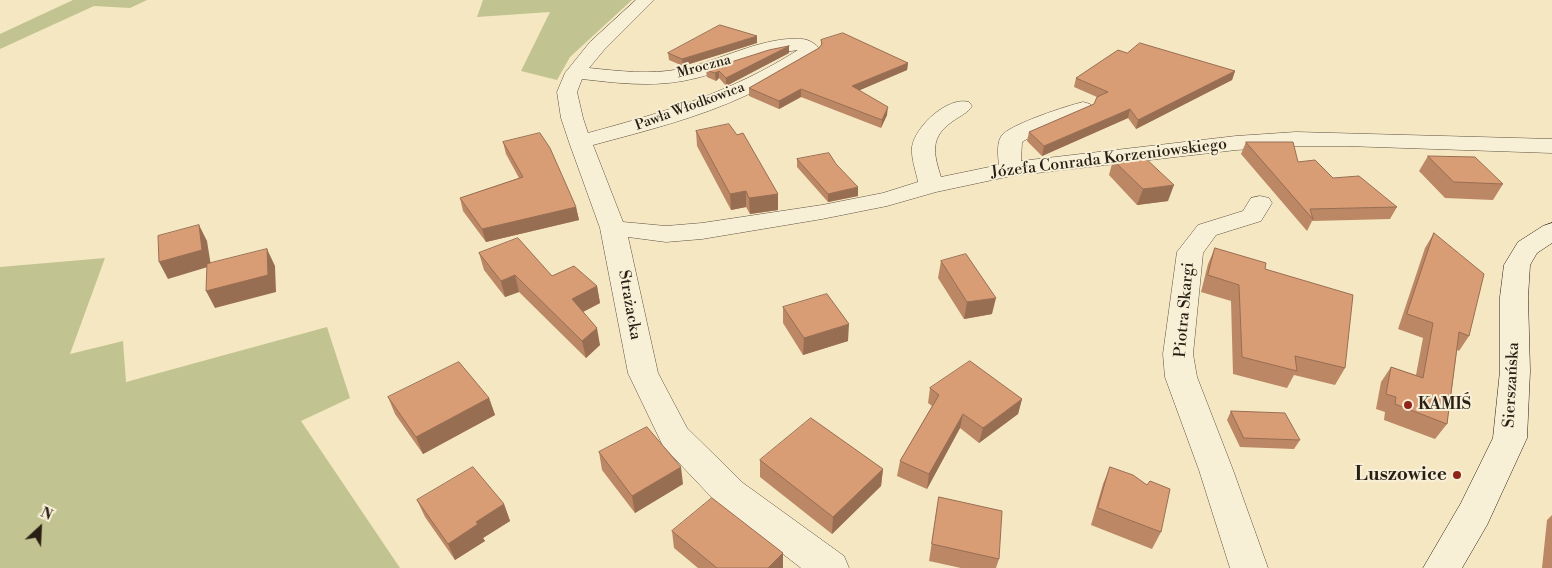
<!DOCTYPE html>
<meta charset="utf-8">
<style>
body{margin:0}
#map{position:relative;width:1552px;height:568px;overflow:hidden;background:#f5e7c1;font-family:"Libre Bodoni",serif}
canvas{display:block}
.north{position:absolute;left:15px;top:503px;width:50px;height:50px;-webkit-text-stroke:4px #f8efd7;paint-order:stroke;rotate:25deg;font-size:14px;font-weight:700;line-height:20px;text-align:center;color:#2a1f15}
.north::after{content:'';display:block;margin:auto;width:18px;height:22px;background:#2a1f15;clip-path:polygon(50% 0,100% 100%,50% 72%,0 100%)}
</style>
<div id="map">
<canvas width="1552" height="568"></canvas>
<div class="north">N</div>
</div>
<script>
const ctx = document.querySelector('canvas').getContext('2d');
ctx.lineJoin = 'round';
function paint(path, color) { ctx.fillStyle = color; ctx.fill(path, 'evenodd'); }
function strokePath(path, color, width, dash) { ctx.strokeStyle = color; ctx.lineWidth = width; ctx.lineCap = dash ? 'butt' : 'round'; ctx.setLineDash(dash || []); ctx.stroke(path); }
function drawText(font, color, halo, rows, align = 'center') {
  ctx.font = font + ' "Libre Bodoni",serif'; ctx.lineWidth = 4; ctx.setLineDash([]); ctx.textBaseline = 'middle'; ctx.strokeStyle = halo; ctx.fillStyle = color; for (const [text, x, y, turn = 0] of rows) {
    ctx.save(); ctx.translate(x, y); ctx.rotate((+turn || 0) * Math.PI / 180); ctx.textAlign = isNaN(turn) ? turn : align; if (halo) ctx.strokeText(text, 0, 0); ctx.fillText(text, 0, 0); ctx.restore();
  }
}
paint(new Path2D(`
 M 73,0 L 147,0 L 130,8 L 94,6 L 0,49 L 0,34 Z
 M 483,0 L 632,0 L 570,57 L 557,80 L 521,71 L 550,12 L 477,17 Z
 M 105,258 L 70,354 L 123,341 L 126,382 L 327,327 L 350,398 L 301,421 L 400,568 L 0,568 L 0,267 Z`), '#c1c490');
const street = new Path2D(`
 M 636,0 L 654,0 L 604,50 L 589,68 C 619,71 650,75 680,69 C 718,62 762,36 801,39 C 809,39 816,44 820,50 L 818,54 C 795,69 772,83 747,95 C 698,118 645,131 593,145 L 623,222 L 666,226 L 702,223 L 822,205 L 883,193 L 918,182 C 916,171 911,159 912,147 C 915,126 948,96 969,102 L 972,106 C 968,113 960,116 953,121 C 930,137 933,152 941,177 L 999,165 C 998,156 996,141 1003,134 C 1015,123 1066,106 1083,102 L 1090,104 L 1093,108 L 1090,112 L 1032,136 L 1022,142 L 1021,161 L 1236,136 L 1296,132 L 1552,139 L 1552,153 L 1346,146 L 1296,146 L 1236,150 L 1011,176 L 936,192 L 887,206 L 822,219 L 702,239 L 666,242 L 628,237 L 658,373 L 687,428 L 743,483 L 844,556 L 849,568 L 801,568 L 717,503 L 663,446 L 628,373 L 600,228 L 569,142 L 561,118 L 557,92 L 565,73 L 590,42 ZM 798,50 C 730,93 665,112 588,133 L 583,118 L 577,92 L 582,79 C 616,83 649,87 683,81 C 722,74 757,54 798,50 Z
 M 1260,196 L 1269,198 L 1272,203 L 1261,221 L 1216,235 L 1203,253 L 1193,354 L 1197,377 L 1233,470 L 1268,568 L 1230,568 L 1199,470 L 1165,377 L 1163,354 L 1177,252 L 1198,225 L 1243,211 L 1251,198 Z`);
const secondary = new Path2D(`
 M 1552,223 L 1552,243 L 1537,253 L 1530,265 L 1528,297 L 1530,371 L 1527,438 L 1487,525 L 1462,568 L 1423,568 L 1461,503 L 1493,438 L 1500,371 L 1500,297 L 1504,265 L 1518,242 L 1543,226 Z`);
strokePath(street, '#5d5140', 1);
strokePath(secondary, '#2a1f15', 1);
paint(street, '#f8efd7');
paint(secondary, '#f8efd7');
paint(new Path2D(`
 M 821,40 L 908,63 L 907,70 L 859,90 L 887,115 L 881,128 L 801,97 L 779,109 L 749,96 L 749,88 L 819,48 L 821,46 Z
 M 757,43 L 683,66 L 669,60 L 668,53 Z
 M 789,53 L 726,86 L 719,78 L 716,81 L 707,77 L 706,70 Z
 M 1127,53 L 1235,71 L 1232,80 L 1136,129 L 1128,118 L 1042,156 L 1027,141 L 1029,132 L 1094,104 L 1097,97 L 1074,87 L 1076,78 Z
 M 696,131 L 778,194 L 778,210 L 750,214 L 746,207 L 731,210 L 697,146 Z
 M 503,142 L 576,207 L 579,220 L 486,242 L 463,211 L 460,198 L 519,178 L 506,154 Z
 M 1246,142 L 1298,162 L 1397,207 L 1390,219 L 1312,221 L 1307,231 L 1241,154 Z
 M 1428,156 L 1503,184 L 1493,200 L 1445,198 L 1419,171 Z
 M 797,159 L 858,196 L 828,202 L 797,167 Z
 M 1113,160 L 1168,201 L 1137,205 L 1109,175 Z
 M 1434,233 L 1469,336 L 1459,351 L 1457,350 L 1447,424 L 1435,439 L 1384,420 L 1385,412 L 1376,409 L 1381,382 L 1391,367 L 1416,375 L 1423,338 L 1398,329 L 1425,248 Z
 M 1215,248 L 1265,269 L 1345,368 L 1335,385 L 1294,375 L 1287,388 L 1233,374 L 1231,301 L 1201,292 L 1208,264 Z
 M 479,253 L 552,276 L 597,286 L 600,303 L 583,312 L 600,345 L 586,358 L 519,292 L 505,297 L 484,270 Z
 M 941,261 L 992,314 L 964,319 L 938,278 Z
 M 783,307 L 848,341 L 803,355 L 783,323 Z
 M 930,388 L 1022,399 L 1018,414 L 979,443 L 960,428 L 927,489 L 897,476 L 900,461 L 932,406 L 928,403 Z
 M 388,397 L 489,398 L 495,415 L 423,454 L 395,414 Z
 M 1231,411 L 1300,440 L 1294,449 L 1240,447 L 1227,420 Z
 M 599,452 L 683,484 L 635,513 L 602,470 Z
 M 760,460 L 883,469 L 881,486 L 832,534 L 760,477 Z
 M 1110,467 L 1161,532 L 1152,549 L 1091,525 L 1103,484 Z
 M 939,497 L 999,559 L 996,568 L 961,568 L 929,561 L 936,514 Z
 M 417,500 L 504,504 L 510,521 L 483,538 L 485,541 L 455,560 L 425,517 Z
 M 1552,515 L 1552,568 L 1542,568 L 1547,520 Z
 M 672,531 L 783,568 L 698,568 L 674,548 Z`), '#bb8765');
paint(new Path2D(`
 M 757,36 L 757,43 L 683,66 L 682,59 Z
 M 789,46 L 789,53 L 726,86 L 726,78 Z
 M 908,63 L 907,70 L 851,94 L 852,86 Z
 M 719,71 L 719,78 L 716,81 L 715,73 Z
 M 1235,71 L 1232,80 L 1136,129 L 1138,120 Z
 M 801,89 L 801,97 L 779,109 L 779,101 Z
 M 888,107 L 887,115 L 881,128 L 882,120 Z
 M 1130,109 L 1128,118 L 1042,156 L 1044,146 Z
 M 1174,185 L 1168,201 L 1137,205 L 1143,189 Z
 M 858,187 L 858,196 L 828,202 L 828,194 Z
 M 746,191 L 746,207 L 731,210 L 730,194 Z
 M 778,194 L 778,210 L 750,214 L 749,198 Z
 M 576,207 L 579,220 L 486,242 L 482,229 Z
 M 199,225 L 207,241 L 211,266 L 168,279 L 159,262 Z
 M 267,249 L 275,266 L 276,292 L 215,308 L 206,291 Z
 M 515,275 L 519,292 L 505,297 L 501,281 Z
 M 597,286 L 600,303 L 575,316 L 572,299 Z
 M 996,298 L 992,314 L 964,319 L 967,302 Z
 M 849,324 L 848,341 L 803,355 L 804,338 Z
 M 597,328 L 600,345 L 586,358 L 582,341 Z
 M 489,398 L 495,415 L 423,454 L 416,437 Z
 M 1022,399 L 1018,414 L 979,443 L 983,428 Z
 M 963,414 L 960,428 L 927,489 L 929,474 Z
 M 681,467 L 683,484 L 635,513 L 632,496 Z
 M 883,469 L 881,486 L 832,534 L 833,517 Z
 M 504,504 L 510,521 L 483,538 L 485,541 L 455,560 L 448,544 L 476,522 Z
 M 783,553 L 783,568 L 768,568 Z`), '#986e53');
const building = new Path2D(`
 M 720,25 L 757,36 L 682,59 L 668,53 Z
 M 843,33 L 908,63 L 852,86 L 888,107 L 882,120 L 801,89 L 779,101 L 749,88 L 819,48 L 822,44 L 821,40 Z
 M 1140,43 L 1235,71 L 1138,120 L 1130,109 L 1044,146 L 1029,132 L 1094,104 L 1097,97 L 1108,92 L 1076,78 L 1118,50 L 1127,53 Z
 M 789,46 L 726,78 L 719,71 L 715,73 L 706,70 L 769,50 Z
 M 729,124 L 737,135 L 743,133 L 778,194 L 749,198 L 746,191 L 730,194 L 696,131 Z
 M 540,133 L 550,148 L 576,207 L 482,229 L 460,198 L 523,177 L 503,142 Z
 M 1246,142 L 1293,142 L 1298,162 L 1315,160 L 1333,178 L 1359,176 L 1397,207 L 1310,209 L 1313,219 Z
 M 829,153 L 836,164 L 858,187 L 828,194 L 797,159 Z
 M 1143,156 L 1174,185 L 1143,189 L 1113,160 Z
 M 1428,156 L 1475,157 L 1503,184 L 1454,182 Z
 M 199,225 L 202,250 L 159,262 L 158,236 Z
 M 1434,233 L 1484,274 L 1469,336 L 1459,332 L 1447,424 L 1395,404 L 1396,397 L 1386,394 L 1391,367 L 1423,378 L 1433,323 L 1407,314 Z
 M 518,238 L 552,276 L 574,266 L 597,286 L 572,299 L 597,328 L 582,341 L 515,275 L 501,281 L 479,253 Z
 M 1215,248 L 1266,263 L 1265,269 L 1353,295 L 1345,368 L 1295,356 L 1297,371 L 1242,357 L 1239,285 L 1208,275 Z
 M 267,249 L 268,275 L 206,291 L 207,264 Z
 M 966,254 L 996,298 L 967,302 L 941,261 Z
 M 827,294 L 849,324 L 804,338 L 783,307 Z
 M 970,361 L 1022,399 L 983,428 L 963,414 L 929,474 L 900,461 L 939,395 L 930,388 Z
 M 459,362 L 489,398 L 416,437 L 388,397 Z
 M 1231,411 L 1285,413 L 1300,440 L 1244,438 Z
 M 811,418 L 883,469 L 833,517 L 760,460 Z
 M 647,427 L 681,467 L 632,496 L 599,452 Z
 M 473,467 L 504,504 L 476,522 L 478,524 L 448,544 L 417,500 Z
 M 1110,467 L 1133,475 L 1147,485 L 1150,481 L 1170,489 L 1161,532 L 1098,508 Z
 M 939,497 L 1002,511 L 999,559 L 932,544 Z
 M 712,498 L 783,553 L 768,568 L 717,568 L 672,531 Z`);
paint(building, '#d99d76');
strokePath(building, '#986e53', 1);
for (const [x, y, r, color] of [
 [1408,405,5,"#8f2418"],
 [1457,475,5,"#8f2418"]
]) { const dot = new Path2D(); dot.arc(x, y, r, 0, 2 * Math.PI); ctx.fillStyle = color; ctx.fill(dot); strokePath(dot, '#f8efd7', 2); }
drawText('14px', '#2a1f15', '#f8efd7', [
 ["Mroczna",704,67,-15],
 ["Pawła Włodkowica",690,107,-20]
]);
drawText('16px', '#2a1f15', '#f8efd7', [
 ["Józefa Conrada Korzeniowskiego",1109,159,-7],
 ["Strażacka",629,305,80],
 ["Piotra Skargi",1185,310,-85],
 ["Sierszańska",1512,385,-87]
]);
drawText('bold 16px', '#2a1f15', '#f8efd7', [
 ["KAMIŚ",1418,405]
], 'left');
drawText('bold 19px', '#2a1f15', '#f8efd7', [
 ["Luszowice",1447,475]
], 'right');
</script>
